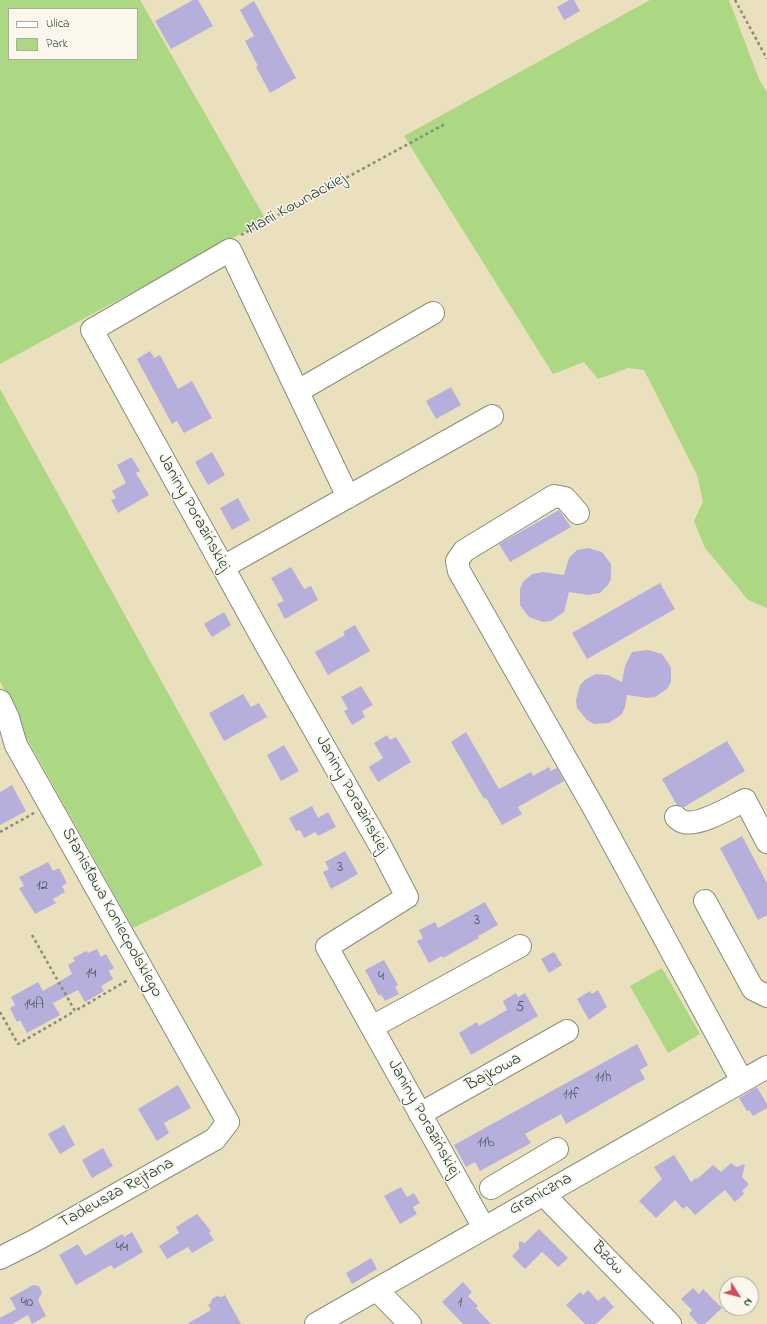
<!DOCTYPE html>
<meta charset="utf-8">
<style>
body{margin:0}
#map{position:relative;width:767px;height:1324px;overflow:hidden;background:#ebe0bd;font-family:"Indie Flower",sans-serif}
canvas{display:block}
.legend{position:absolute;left:8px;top:8px;width:130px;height:52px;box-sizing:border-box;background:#fbf7ec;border:1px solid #a3ada2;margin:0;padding:5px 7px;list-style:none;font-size:12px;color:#1f3d34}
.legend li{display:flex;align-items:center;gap:8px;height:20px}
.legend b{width:20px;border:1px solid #a3ada2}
.north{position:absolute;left:719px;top:1276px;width:40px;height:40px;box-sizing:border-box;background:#fbf7ec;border:1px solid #a3ada2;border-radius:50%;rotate:126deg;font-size:11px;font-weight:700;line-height:16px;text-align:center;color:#1f3d34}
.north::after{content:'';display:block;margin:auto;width:14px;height:18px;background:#d1495b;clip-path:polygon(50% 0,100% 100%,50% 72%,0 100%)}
</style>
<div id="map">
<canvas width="767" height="1324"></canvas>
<ul class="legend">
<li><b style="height:5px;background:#fff"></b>Ulica</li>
<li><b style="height:11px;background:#acd783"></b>Park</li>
</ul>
<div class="north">N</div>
</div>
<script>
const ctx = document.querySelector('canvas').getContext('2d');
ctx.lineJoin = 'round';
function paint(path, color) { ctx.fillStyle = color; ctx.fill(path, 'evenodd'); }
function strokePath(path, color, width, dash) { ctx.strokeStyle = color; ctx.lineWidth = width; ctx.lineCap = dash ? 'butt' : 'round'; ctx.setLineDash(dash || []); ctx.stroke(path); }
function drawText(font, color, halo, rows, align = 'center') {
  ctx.font = font + ' "Indie Flower",sans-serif'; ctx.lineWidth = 3; ctx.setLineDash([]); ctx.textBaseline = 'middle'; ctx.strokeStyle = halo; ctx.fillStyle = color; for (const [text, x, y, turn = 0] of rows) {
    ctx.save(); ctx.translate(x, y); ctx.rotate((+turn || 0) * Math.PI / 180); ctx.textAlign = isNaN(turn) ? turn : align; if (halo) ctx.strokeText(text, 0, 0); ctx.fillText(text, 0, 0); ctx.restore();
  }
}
paint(new Path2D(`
 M 0,0 L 140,0 L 266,220 L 0,364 ZM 9,9 L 137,9 L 137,59 L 9,59 Z
 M 650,0 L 729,0 L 759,79 L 767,92 L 767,608 L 748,600 L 705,548 L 694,521 L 703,502 L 697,475 L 644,370 L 628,368 L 598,379 L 584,362 L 553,374 L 404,136 Z
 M 0,389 L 263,865 L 133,928 L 25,735 L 0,681 Z
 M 662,968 L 700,1034 L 668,1053 L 630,986 Z`), '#acd783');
paint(new Path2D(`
 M 193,0 L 198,0 L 213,26 L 171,49 L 155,21 Z
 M 569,0 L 574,0 L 580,11 L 564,20 L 557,7 Z
 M 254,1 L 296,78 L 270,93 L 256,67 L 258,66 L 245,41 L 254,36 L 240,10 Z
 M 150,351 L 154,358 L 160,355 L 178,389 L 192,381 L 212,418 L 184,433 L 177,421 L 172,424 L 137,359 Z
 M 451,387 L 461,405 L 436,419 L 426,401 Z
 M 212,452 L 225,475 L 208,485 L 195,462 Z
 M 130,458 L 132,458 L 140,471 L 136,473 L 149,495 L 118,513 L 111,500 L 116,498 L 112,491 L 126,483 L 117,465 Z
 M 238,498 L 250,520 L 232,530 L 220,508 Z
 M 559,510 L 571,527 L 510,562 L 499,544 Z
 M 588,548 L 602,552 L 611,564 L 611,579 L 608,585 L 600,593 L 588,595 L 569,592 L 564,612 L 551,621 L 543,622 L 529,617 L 520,605 L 520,589 L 523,582 L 532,574 L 543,572 L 564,575 L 569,558 L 577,550 Z
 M 291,567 L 304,589 L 311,586 L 318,600 L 285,619 L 277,604 L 284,601 L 271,578 Z
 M 660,583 L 675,609 L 587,659 L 572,633 Z
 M 224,612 L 231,625 L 212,637 L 204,624 Z
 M 355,625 L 370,651 L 328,675 L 315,652 L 345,635 L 343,632 Z
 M 648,650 L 662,654 L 671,667 L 671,682 L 667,689 L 655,697 L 647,698 L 627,695 L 625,707 L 622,714 L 609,723 L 594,724 L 587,720 L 577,708 L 576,700 L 580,685 L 586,679 L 596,674 L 608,675 L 622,682 L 625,666 L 632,652 Z
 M 361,686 L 373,705 L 362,711 L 365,717 L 352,725 L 344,711 L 348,709 L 341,697 Z
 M 243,694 L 251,707 L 259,703 L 267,717 L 224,741 L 209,713 Z
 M 466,732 L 499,789 L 531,772 L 533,776 L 549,767 L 551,771 L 557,768 L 564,781 L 518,807 L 522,814 L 502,825 L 486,798 L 484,799 L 451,742 Z
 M 387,735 L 390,740 L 396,737 L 411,762 L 378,782 L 369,767 L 383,758 L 374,743 Z
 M 727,741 L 745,771 L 684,807 L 677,805 L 662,779 Z
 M 284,745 L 299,771 L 281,781 L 267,755 Z
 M 12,785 L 26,811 L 0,825 L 0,792 Z
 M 312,806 L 318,818 L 328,812 L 336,827 L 318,836 L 315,832 L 304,838 L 300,830 L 296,831 L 289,818 Z
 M 742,836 L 767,883 L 767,915 L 758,920 L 720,848 Z
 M 345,851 L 358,874 L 331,889 L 323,872 L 329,869 L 325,862 Z
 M 48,862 L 53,871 L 59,868 L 67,883 L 62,886 L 65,892 L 53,899 L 56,903 L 35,914 L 19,888 L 24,886 L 19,877 Z
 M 485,902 L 498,925 L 478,936 L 479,938 L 443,958 L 442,956 L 429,963 L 417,941 L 423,938 L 419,930 L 435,922 L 438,928 Z
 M 97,949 L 101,957 L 106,954 L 114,968 L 109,971 L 113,979 L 101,986 L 104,991 L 85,1002 L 78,990 L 53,1003 L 60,1015 L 27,1033 L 20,1020 L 17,1022 L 10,1008 L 15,1005 L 11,997 L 38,982 L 43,991 L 72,974 L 68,965 L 75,961 L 73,958 L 86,951 L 88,953 Z
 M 554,952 L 562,965 L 549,973 L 541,959 Z
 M 384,960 L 398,985 L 395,987 L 399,994 L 385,1001 L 381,994 L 379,996 L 365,970 Z
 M 598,990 L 607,1007 L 589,1020 L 577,999 L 590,991 L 592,994 Z
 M 516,993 L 518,997 L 525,993 L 538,1016 L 471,1055 L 459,1033 L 477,1022 L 479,1026 L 507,1010 L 503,1001 Z
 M 637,1044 L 648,1065 L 640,1070 L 645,1079 L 566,1124 L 561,1114 L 525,1134 L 531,1143 L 480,1171 L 475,1162 L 466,1167 L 454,1145 Z
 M 178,1085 L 191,1108 L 164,1123 L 169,1133 L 157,1141 L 138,1109 Z
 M 757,1087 L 767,1104 L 767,1108 L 753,1116 L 749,1110 L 747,1111 L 739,1098 Z
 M 64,1125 L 75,1145 L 60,1154 L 48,1134 Z
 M 103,1148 L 113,1166 L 92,1178 L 82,1160 Z
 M 674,1155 L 691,1182 L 696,1178 L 697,1179 L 713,1165 L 721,1172 L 731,1163 L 736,1167 L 745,1164 L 742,1177 L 749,1184 L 742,1191 L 744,1194 L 735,1202 L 725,1190 L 695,1215 L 687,1206 L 683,1209 L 675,1200 L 656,1218 L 639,1201 L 662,1179 L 654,1167 Z
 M 401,1187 L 407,1197 L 414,1193 L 420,1203 L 413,1207 L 417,1214 L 400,1224 L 384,1196 Z
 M 197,1214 L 211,1231 L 209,1233 L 214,1240 L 192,1253 L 188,1247 L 167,1259 L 159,1246 L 179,1233 L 176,1227 Z
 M 539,1229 L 568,1258 L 558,1267 L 542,1252 L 525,1269 L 512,1256 L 519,1249 L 519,1241 L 525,1243 Z
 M 132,1232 L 143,1252 L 114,1269 L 111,1265 L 76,1285 L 59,1255 L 78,1244 L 85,1256 L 122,1234 L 124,1237 Z
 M 371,1258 L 377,1269 L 352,1284 L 346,1273 Z
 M 463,1282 L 472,1292 L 468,1296 L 478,1306 L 476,1308 L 491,1324 L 463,1324 L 442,1302 Z
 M 33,1285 L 39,1286 L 42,1293 L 38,1300 L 46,1316 L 32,1324 L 28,1315 L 12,1324 L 0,1324 L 0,1318 L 16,1309 L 10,1298 Z
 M 693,1288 L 699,1294 L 703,1289 L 722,1308 L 705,1324 L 698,1324 L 689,1314 L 692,1310 L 681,1299 Z
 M 588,1290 L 598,1301 L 604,1296 L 614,1307 L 596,1324 L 585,1324 L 566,1305 L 580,1292 L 583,1295 Z
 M 225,1295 L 241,1324 L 187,1324 L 211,1310 L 208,1305 L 211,1303 L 212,1299 L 217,1296 L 222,1297 Z`), '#b7afdb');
const minor = new Path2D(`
 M 298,391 L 433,313
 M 348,497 L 230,250 L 92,330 L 265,643 L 381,847 L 407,897 L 327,947 L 479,1219 L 482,1229
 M 578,513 L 565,498 L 554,496 L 464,551 L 457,561 L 459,571 L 595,810 L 742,1081
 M 223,567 L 492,416
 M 0,701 L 8,718 L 16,745 L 228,1122 L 215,1139 L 34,1241 L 0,1258
 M 676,817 C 678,819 682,822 684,822 C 700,826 731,807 745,800 L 767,842
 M 705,901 L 753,989 L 767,996
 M 372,1027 L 520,946
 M 420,1114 L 567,1031
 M 491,1188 L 557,1149
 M 543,1194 L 670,1324
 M 377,1290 L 410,1324
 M 316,1324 L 767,1067`);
strokePath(minor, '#858e78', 24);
strokePath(new Path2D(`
 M 735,0 L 767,59
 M 241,235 L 445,124
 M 0,832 L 34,813
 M 32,935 L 75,1011 L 128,980
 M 0,1012 L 18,1044 L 75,1011`), '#858e78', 2.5, [3, 3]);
strokePath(minor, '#fff', 22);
drawText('15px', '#455a5e', null, [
 ["3",340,869],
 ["12",42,887],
 ["3",477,922],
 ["14",91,975],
 ["4",381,978],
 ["14A",34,1006],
 ["5",520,1009],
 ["11h",603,1079],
 ["11f",571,1096],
 ["11b",486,1144],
 ["44",122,1249],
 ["40",27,1304],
 ["1",460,1304]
]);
drawText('17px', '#1f3d34', '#fbf7ec', [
 ["Marii Kownackiej",297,205,-29],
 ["Janiny Porazińskiej",193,513,61],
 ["Janiny Porazińskiej",351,795,61],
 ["Stanisława Koniecpolskiego",111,913,61],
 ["Bajkowa",494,1073,-29],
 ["Janiny Porazińskiej",423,1119,61],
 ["Tadeusza Rejtana",117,1194,-29],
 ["Graniczna",541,1195,-29],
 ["Bzów",607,1259,46]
]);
</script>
